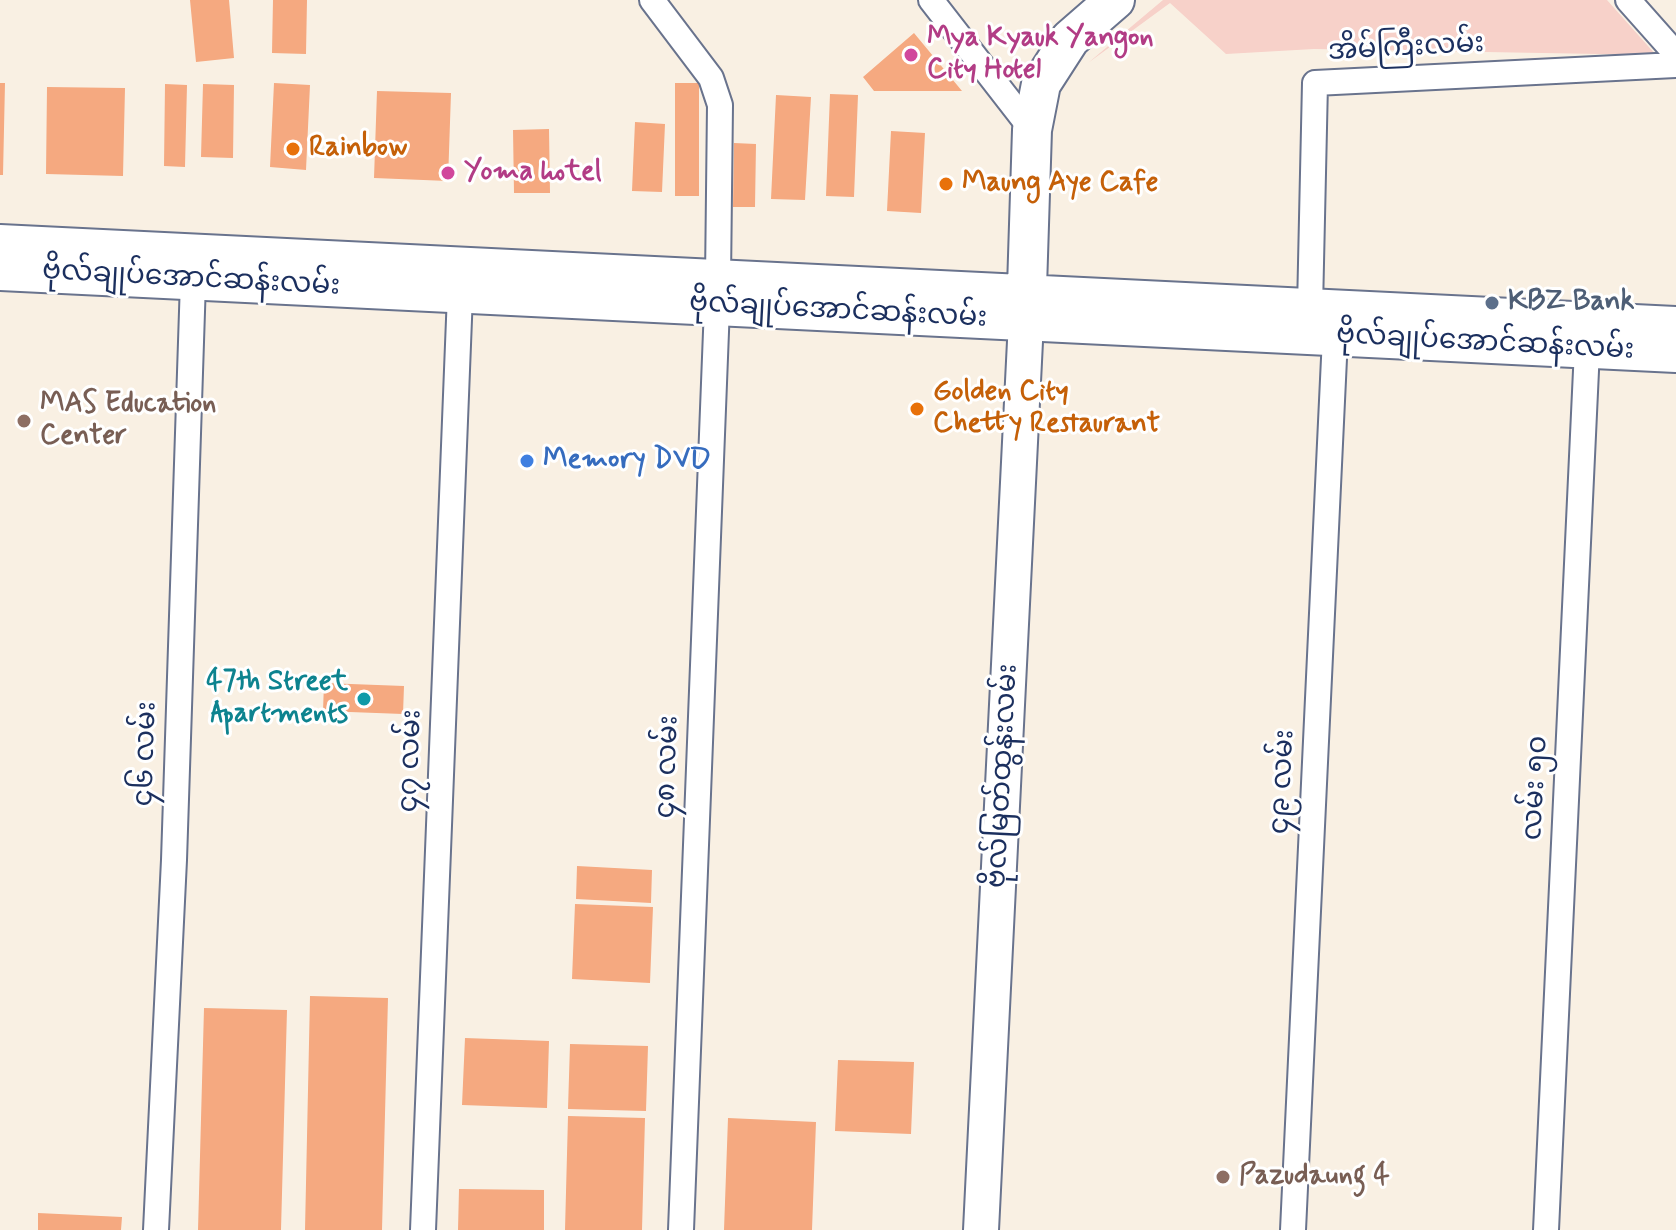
<!DOCTYPE html>
<meta charset="utf-8">
<style>
body{margin:0}
canvas{display:block;background:#f9f0e3}
</style>
<canvas width="1676" height="1230"></canvas>
<script>
const ctx = document.querySelector('canvas').getContext('2d');
ctx.lineJoin = 'round';
function paint(path, color) { ctx.fillStyle = color; ctx.fill(path, 'evenodd'); }
function strokePath(path, color, width, dash) { ctx.strokeStyle = color; ctx.lineWidth = width; ctx.lineCap = dash ? 'butt' : 'round'; ctx.setLineDash(dash || []); ctx.stroke(path); }
function drawText(font, color, halo, rows, align = 'center') {
  ctx.font = font + ' Mynerve,"Noto Sans Myanmar",sans-serif'; ctx.lineWidth = 6; ctx.setLineDash([]); ctx.textBaseline = 'middle'; ctx.strokeStyle = halo; ctx.fillStyle = color; for (const [text, x, y, turn = 0] of rows) {
    ctx.save(); ctx.translate(x, y); ctx.rotate((+turn || 0) * Math.PI / 180); ctx.textAlign = isNaN(turn) ? turn : align; if (halo) ctx.strokeText(text, 0, 0); ctx.fillText(text, 0, 0); ctx.restore();
  }
}
paint(new Path2D(`
 M 1163,0 L 1607,0 L 1656,55 L 1314,49 L 1226,54 L 1170,3 L 1088,63 Z`), '#f7d1c9');
paint(new Path2D(`
 M 190,0 L 229,0 L 234,58 L 196,62 Z
 M 273,0 L 307,0 L 306,54 L 272,53 Z
 M 914,33 L 962,91 L 874,91 L 863,77 Z
 M 0,83 L 5,83 L 3,175 L 0,175 Z
 M 274,83 L 310,85 L 306,170 L 270,167 Z
 M 675,83 L 699,83 L 699,196 L 675,196 Z
 M 165,84 L 187,85 L 185,167 L 164,166 Z
 M 203,84 L 234,85 L 233,158 L 201,157 Z
 M 47,87 L 125,88 L 123,176 L 46,174 Z
 M 377,91 L 451,93 L 448,181 L 374,178 Z
 M 830,94 L 858,95 L 854,197 L 826,196 Z
 M 776,95 L 811,97 L 805,200 L 771,199 Z
 M 635,122 L 665,124 L 662,192 L 632,191 Z
 M 549,129 L 550,193 L 514,193 L 513,130 Z
 M 891,131 L 925,133 L 921,213 L 887,211 Z
 M 734,143 L 756,144 L 755,207 L 733,207 Z
 M 324,683 L 404,686 L 403,714 L 323,711 Z
 M 577,866 L 652,870 L 651,903 L 576,899 Z
 M 575,904 L 653,907 L 650,983 L 572,979 Z
 M 310,996 L 388,998 L 382,1230 L 305,1230 Z
 M 204,1008 L 287,1010 L 281,1230 L 198,1230 Z
 M 465,1038 L 549,1041 L 547,1108 L 462,1105 Z
 M 570,1044 L 648,1046 L 646,1111 L 568,1109 Z
 M 838,1060 L 914,1062 L 911,1134 L 835,1131 Z
 M 568,1116 L 645,1118 L 642,1230 L 565,1230 Z
 M 728,1118 L 816,1122 L 812,1230 L 724,1230 Z
 M 459,1189 L 544,1190 L 544,1230 L 458,1230 Z
 M 38,1213 L 122,1217 L 121,1230 L 38,1230 Z`), '#f5a980');
const minor = new Path2D(`
 M 652,0 L 711,78 L 720,105 L 718,279
 M 931,0 L 1032,130
 M 1628,0 L 1676,54
 M 1310,308 L 1315,83 L 1676,65
 M 156,1230 L 174,860 L 193,281
 M 423,1230 L 460,294
 M 681,1230 L 717,306
 M 1293,1230 L 1335,337
 M 1546,1230 L 1587,349`);
const secondary = new Path2D(`
 M 981,1230 L 1026,321`);
const primary = new Path2D(`
 M 0,244 L 1676,326
 M 0,271 L 1676,353
 M 1026,319 L 1032,130 L 1041,84 L 1070,39 L 1115,0`);
strokePath(minor, '#69738d', 28);
strokePath(secondary, '#69738d', 38);
strokePath(primary, '#69738d', 42);
strokePath(minor, '#fff', 24);
strokePath(secondary, '#fff', 34);
strokePath(primary, '#fff', 38);
for (const [x, y, r, color] of [
 [911,55,8,"#d1479c"],
 [293,149,8,"#e8710a"],
 [448,173,8,"#d1479c"],
 [946,184,8,"#e8710a"],
 [1492,303,8,"#5c6f8a"],
 [917,409,8,"#e8710a"],
 [24,421,8,"#8d6e63"],
 [527,461,8,"#3f7fe0"],
 [364,699,8,"#0f9aa8"],
 [1223,1177,8,"#8d6e63"]
]) { const dot = new Path2D(); dot.arc(x, y, r, 0, 2 * Math.PI); ctx.fillStyle = color; ctx.fill(dot); strokePath(dot, '#fff', 3); }
drawText('bold 28px', '#b23c85', '#fff', [
 ["Mya Kyauk Yangon",927,39],
 ["City Hotel",927,71],
 ["Yoma hotel",464,173]
], 'left');
drawText('28px', '#1b2f5e', '#fff', [
 ["အိမ်ကြီးလမ်း",1406,49,-3],
 ["ဗိုလ်ချုပ်အောင်ဆန်းလမ်း",191,280,3],
 ["ဗိုလ်ချုပ်အောင်ဆန်းလမ်း",838,312,3],
 ["ဗိုလ်ချုပ်အောင်ဆန်းလမ်း",1485,344,3],
 ["၄၆ လမ်း",147,754,-88],
 ["၄၇ လမ်း",412,761,-88],
 ["၄၈ လမ်း",669,767,-88],
 ["ဗိုလ်မြတ်ထွန်းလမ်း",1004,776,-87],
 ["၄၉ လမ်း",1284,782,-87],
 ["လမ်း ၅၀",1537,788,-87]
]);
drawText('bold 28px', '#c56008', '#fff', [
 ["Rainbow",309,149],
 ["Maung Aye Cafe",962,184],
 ["Golden City",933,393],
 ["Chetty Restaurant",933,425]
], 'left');
drawText('bold 28px', '#4e5e75', '#fff', [
 ["KBZ Bank",1508,303]
], 'left');
drawText('bold 28px', '#785e54', '#fff', [
 ["MAS Education",40,405],
 ["Center",40,437],
 ["Pazudaung 4",1239,1177]
], 'left');
drawText('bold 28px', '#366cbe', '#fff', [
 ["Memory DVD",543,461]
], 'left');
drawText('bold 28px', '#0d838f', '#fff', [
 ["47th Street",348,683],
 ["Apartments",348,715]
], 'right');
</script>
